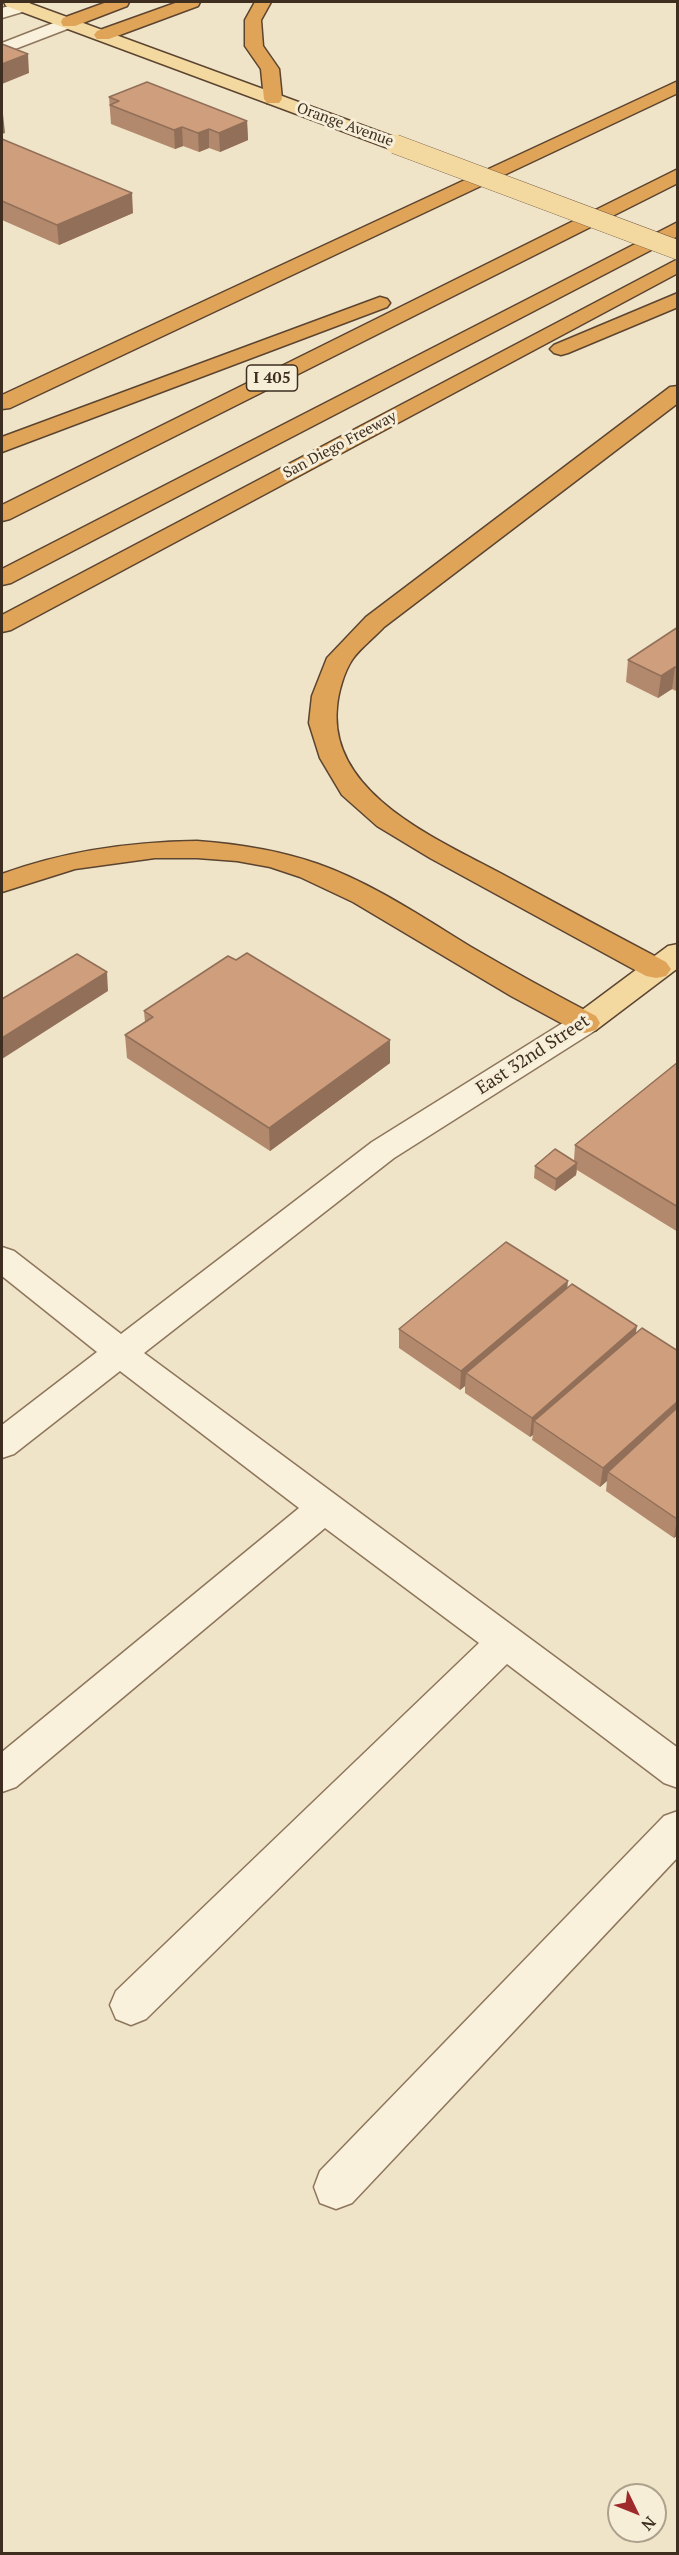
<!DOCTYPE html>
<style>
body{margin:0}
#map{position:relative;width:679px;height:2555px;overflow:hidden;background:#f0e4c8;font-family:"PT Serif",serif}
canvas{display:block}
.frame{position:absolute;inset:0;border:3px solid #3d2e20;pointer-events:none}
.north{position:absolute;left:607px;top:2483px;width:60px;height:60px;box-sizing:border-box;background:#f7eed8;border:2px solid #ada18e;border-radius:50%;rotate:133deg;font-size:16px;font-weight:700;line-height:24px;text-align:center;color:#3d2e20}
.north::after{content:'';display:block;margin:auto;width:21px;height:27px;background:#9e2a2b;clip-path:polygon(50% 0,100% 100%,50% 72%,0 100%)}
</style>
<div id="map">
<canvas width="679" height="2555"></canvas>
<div class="frame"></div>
<div class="north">N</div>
</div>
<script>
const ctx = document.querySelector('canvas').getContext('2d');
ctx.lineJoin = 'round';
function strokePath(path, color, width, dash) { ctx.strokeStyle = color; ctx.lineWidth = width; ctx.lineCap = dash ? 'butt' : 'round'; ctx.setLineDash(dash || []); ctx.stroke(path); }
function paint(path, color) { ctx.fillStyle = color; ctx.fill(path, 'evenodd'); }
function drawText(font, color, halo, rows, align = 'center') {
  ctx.font = font + ' "PT Serif",serif'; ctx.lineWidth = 6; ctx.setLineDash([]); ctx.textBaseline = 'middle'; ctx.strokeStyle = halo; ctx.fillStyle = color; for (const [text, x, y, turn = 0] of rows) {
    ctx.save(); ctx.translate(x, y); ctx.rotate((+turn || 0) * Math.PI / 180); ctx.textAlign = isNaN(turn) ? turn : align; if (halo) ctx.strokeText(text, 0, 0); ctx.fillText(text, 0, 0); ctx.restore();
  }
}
const minor = new Path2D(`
 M 21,2 L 29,2 L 31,6 L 29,10 L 2,18 L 2,8 Z
 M 69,17 L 75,18 L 77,22 L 75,26 L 2,54 L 2,43 Z
 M 585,1013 L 596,1016 L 600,1023 L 596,1030 L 394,1158 L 144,1353 L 678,1748 L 678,1788 L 664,1783 L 507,1664 L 146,2019 L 131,2025 L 116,2019 L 110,2005 L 116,1991 L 479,1643 L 325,1528 L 16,1787 L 2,1792 L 2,1752 L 299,1508 L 120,1371 L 14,1454 L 2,1458 L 2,1425 L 97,1352 L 2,1276 L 2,1247 L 14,1251 L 121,1334 L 372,1142 L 574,1016 Z
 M 678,1811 L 678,1857 L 352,2203 L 336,2209 L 320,2203 L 314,2187 L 320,2171 L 664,1816 Z`);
const major = new Path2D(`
 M 4,2 L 26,2 L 402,140 L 404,144 L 402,148 L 388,148 L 6,6 Z
 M 678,944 L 678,968 L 596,1030 L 585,1033 L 574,1030 L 570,1023 L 574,1016 L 668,946 Z`);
const highway = new Path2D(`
 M 107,2 L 129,2 L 127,6 L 75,26 L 63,26 L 61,22 L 63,18 Z
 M 178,2 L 200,2 L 198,6 L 109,39 L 97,39 L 94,35 L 97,31 Z
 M 255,2 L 271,2 L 261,20 L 263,46 L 279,69 L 282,99 L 279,103 L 267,103 L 264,99 L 261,69 L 245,46 L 245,20 Z
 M 678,81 L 678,93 L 10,408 L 2,409 L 2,395 Z
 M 678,169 L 678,183 L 10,519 L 2,521 L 2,505 Z
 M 678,222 L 678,236 L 11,583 L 2,585 L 2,569 Z
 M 678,259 L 678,273 L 11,630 L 2,632 L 2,615 Z
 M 678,293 L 678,307 L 568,353 L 561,355 L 554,353 L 550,349 L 554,345 Z
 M 380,297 L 387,299 L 390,303 L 387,307 L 2,452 L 2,437 Z
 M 678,386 L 678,403 L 384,627 C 374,638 360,648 352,660 C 344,672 338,693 337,707 C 328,794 439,840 502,874 C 557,904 611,933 666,962 L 671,969 L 666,976 L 656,978 L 646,976 L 430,858 L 377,826 L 342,795 L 320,758 L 309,723 L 312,696 L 327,658 L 366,617 L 670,387 Z
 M 197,841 C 238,844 278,850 318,864 C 372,883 422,917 471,947 C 512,971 554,994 596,1016 L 600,1023 L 596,1030 L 585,1033 L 574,1030 L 511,996 L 353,902 L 300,877 L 270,867 L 237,861 L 197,858 L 155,858 L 75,869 L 2,892 L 2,874 C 65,851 129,842 197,841 Z`);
strokePath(minor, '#8d765c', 3);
strokePath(major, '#5b4430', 3);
strokePath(highway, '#5b4430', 3);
paint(minor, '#faf1dc');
paint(major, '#f3d9a0');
paint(highway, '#e0a458');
const majorBridge = new Path2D(`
 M 395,144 L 678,250`);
strokePath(majorBridge, '#5b4430', 20, []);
strokePath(majorBridge, '#f3d9a0', 19);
paint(new Path2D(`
 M 109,97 L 247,121 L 248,140 L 220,152 L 209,148 L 199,152 L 183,146 L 175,149 L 111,124 Z
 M 2,139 L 133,213 L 59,245 L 2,220 Z
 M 678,627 L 678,692 L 672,689 L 658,698 L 626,682 L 628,660 Z
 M 144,1011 L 390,1063 L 270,1151 L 127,1058 L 125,1035 L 145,1022 Z
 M 678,1062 L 678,1232 L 577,1170 L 576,1175 L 555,1191 L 534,1178 L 535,1166 L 574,1160 L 575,1145 Z
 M 567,1288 L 636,1333 L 678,1351 L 678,1535 L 674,1538 L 606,1491 L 607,1481 L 600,1487 L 532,1440 L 533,1435 L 530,1437 L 465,1393 L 465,1386 L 460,1390 L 399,1348 L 399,1329 Z`), '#b2896c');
paint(new Path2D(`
 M 28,54 L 29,73 L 2,84 L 2,64 Z
 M 3,114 L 5,133 L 2,134 L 2,115 Z
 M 247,121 L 248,140 L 220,152 L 219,133 Z
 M 182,127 L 183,146 L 175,149 L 174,130 Z
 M 209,129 L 209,148 L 199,152 L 198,133 Z
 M 132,193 L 133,213 L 59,245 L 57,225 Z
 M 675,667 L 672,689 L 658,698 L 661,676 Z
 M 107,972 L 108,991 L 2,1059 L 2,1038 Z
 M 390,1040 L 390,1063 L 270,1151 L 269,1128 Z
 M 577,1163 L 576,1175 L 555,1191 L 556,1179 Z
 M 568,1281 L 566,1301 L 466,1373 L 465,1386 L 460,1390 L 461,1371 Z
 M 637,1326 L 634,1345 L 534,1421 L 533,1435 L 530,1437 L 532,1418 Z
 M 678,1401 L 678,1417 L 608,1472 L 607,1481 L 600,1487 L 603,1468 Z
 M 677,1519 L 678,1535 L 674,1538 Z`), '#916f58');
const building = new Path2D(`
 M 2,44 L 28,54 L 2,64 Z
 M 147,82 L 247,121 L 219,133 L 209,129 L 198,133 L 182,127 L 174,130 L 110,105 L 119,101 L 109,97 Z
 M 2,139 L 132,193 L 57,225 L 2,201 Z
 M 678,627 L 678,668 L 675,667 L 661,676 L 628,660 Z
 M 247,953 L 390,1040 L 269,1128 L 125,1035 L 153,1017 L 144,1011 L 228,956 L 236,960 Z
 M 77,954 L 107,972 L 2,1038 L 2,999 Z
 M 678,1062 L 678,1207 L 575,1145 Z
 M 555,1149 L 577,1163 L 556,1179 L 535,1166 Z
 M 506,1242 L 568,1281 L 461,1371 L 399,1329 Z
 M 572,1284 L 637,1326 L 532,1418 L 466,1373 Z
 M 642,1328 L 678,1351 L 678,1401 L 603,1468 L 534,1421 Z
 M 678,1407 L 678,1519 L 677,1519 L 608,1472 Z`);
paint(building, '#cf9f7d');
strokePath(building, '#916f58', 1.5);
drawText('15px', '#3d2e20', '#f7eed8', [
 ["Orange Avenue",345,125,20],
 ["San Diego Freeway",340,445,-28]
]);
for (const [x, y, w] of [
 [272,378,51]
]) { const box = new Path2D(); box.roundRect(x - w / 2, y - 13, w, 26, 4.5); ctx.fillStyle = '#f7eed8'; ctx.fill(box); strokePath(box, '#3d2e20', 1.5); }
drawText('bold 16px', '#3d2e20', null, [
 ["I 405",272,378]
]);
drawText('18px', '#3d2e20', '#f7eed8', [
 ["East 32nd Street",533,1055,-33]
]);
</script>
